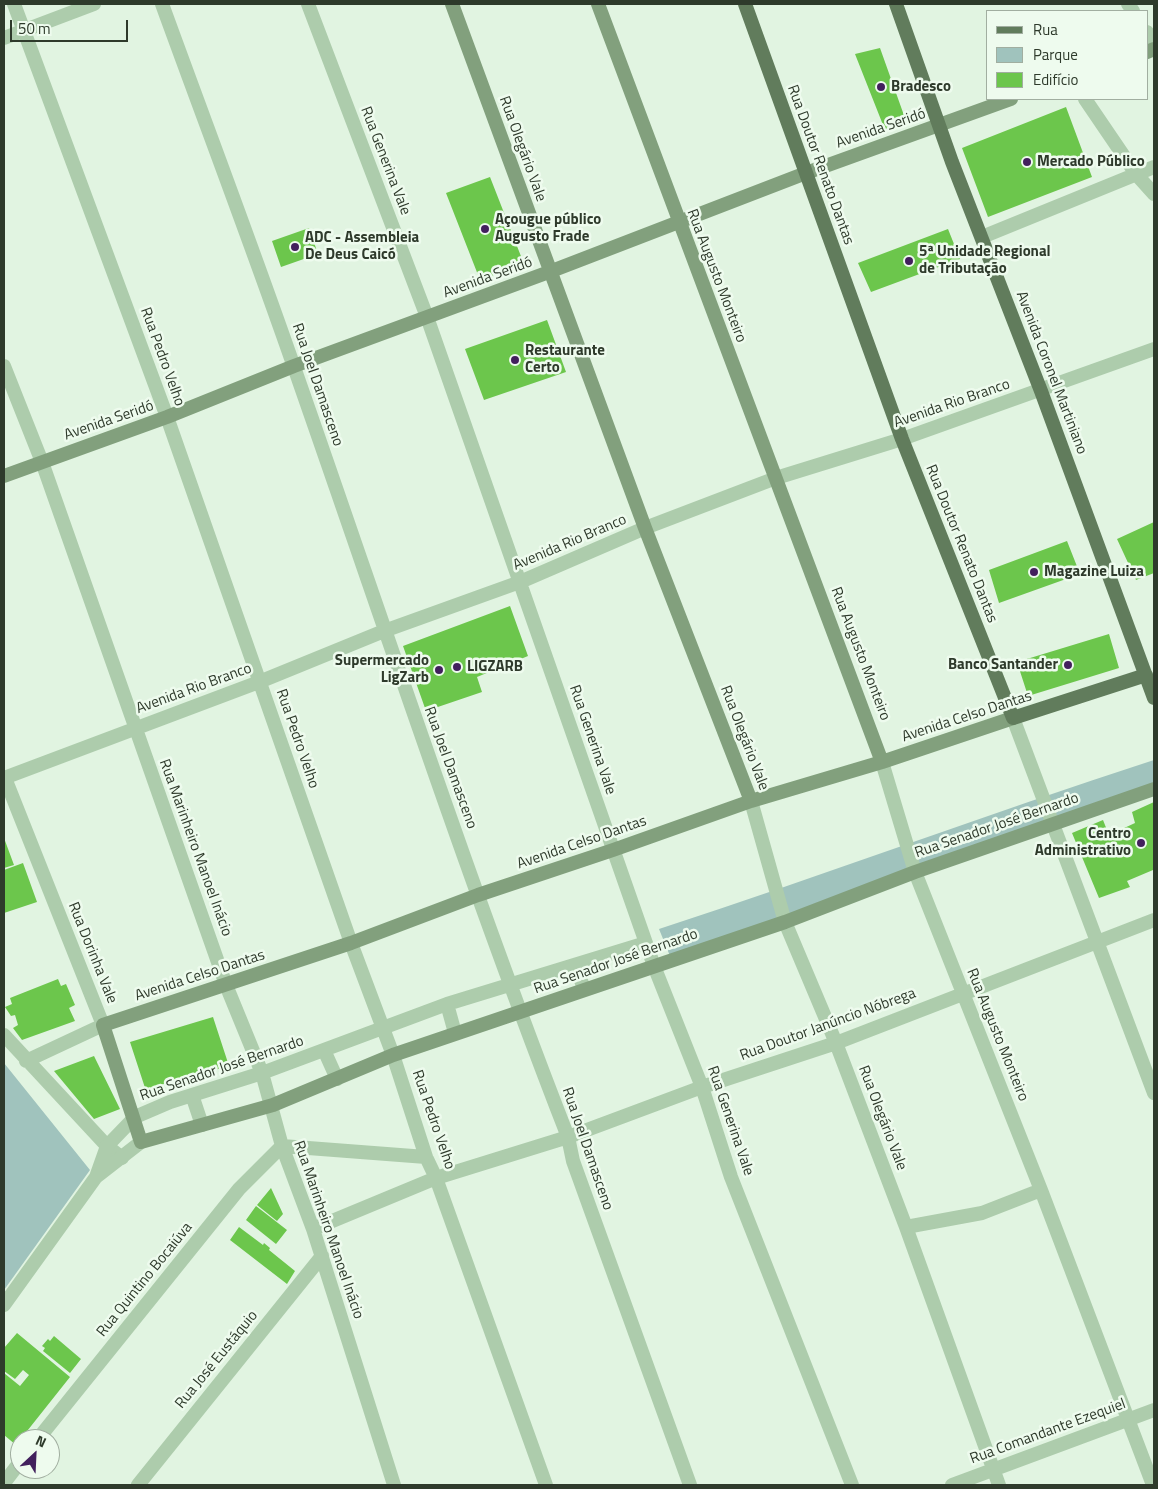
<!DOCTYPE html>
<meta charset="utf-8">
<style>
body{margin:0}
#map{position:relative;width:1158px;height:1489px;overflow:hidden;background:#e1f4e1;font-family:"Titillium Web",sans-serif}
canvas{display:block}
.frame{position:absolute;inset:0;border:5px solid #2e3a2b;pointer-events:none}
.legend{position:absolute;left:986px;top:10px;width:162px;height:90px;box-sizing:border-box;background:#eefbee;border:1px solid #a1aea0;margin:0;padding:6px 9px;list-style:none;font-size:15px;color:#2e3a2b}
.legend li{display:flex;align-items:center;gap:10px;height:25px}
.legend b{width:25px;border:1px solid #a1aea0}
.north{position:absolute;left:10px;top:1429px;width:50px;height:50px;box-sizing:border-box;background:#eefbee;border:1px solid #a1aea0;border-radius:50%;rotate:25deg;font-size:14px;font-weight:700;line-height:20px;text-align:center;color:#2e3a2b}
.north::after{content:'';display:block;margin:auto;width:18px;height:22px;background:#42205d;clip-path:polygon(50% 0,100% 100%,50% 72%,0 100%)}
.scale{position:absolute;left:10px;top:20px;width:118px;height:22px;box-sizing:border-box;border:2px solid #2e3a2b;border-top:0;padding-left:6px;font-size:15px;line-height:18px;white-space:nowrap;color:#2e3a2b;-webkit-text-stroke:4px #eefbee;paint-order:stroke}
</style>
<div id="map">
<canvas width="1158" height="1489"></canvas>
<div class="frame"></div>
<ul class="legend">
<li><b style="height:6px;background:#617c5c"></b>Rua</li>
<li><b style="height:14px;background:#a0c3bd"></b>Parque</li>
<li><b style="height:14px;background:#6cc64c"></b>Edifício</li>
</ul>
<div class="north">N</div>
<div class="scale">50 m</div>
</div>
<script>
const ctx = document.querySelector('canvas').getContext('2d');
ctx.lineJoin = 'round';
function paint(path, color) { ctx.fillStyle = color; ctx.fill(path, 'evenodd'); }
function strokePath(path, color, width, dash) { ctx.strokeStyle = color; ctx.lineWidth = width; ctx.lineCap = dash ? 'butt' : 'round'; ctx.setLineDash(dash || []); ctx.stroke(path); }
function drawText(font, color, halo, rows, align = 'center') {
  ctx.font = font + ' "Titillium Web",sans-serif'; ctx.lineWidth = 5; ctx.setLineDash([]); ctx.textBaseline = 'middle'; ctx.strokeStyle = halo; ctx.fillStyle = color; for (const [text, x, y, turn = 0] of rows) {
    ctx.save(); ctx.translate(x, y); ctx.rotate((+turn || 0) * Math.PI / 180); ctx.textAlign = isNaN(turn) ? turn : align; if (halo) ctx.strokeText(text, 0, 0); ctx.fillText(text, 0, 0); ctx.restore();
  }
}
paint(new Path2D(`
 M 1154,760 L 1154,785 L 670,956 L 659,929 C 824,875 988,814 1154,760 Z
 M 4,1063 L 90,1170 L 4,1290 Z`), '#a0c3bd');
paint(new Path2D(`
 M 880,48 L 906,121 L 885,130 L 855,54 Z
 M 1066,107 L 1092,177 L 988,217 L 962,148 Z
 M 490,177 L 524,264 L 480,280 L 446,193 Z
 M 309,228 L 318,254 L 281,267 L 272,241 Z
 M 948,229 L 960,259 L 871,292 L 858,263 Z
 M 547,320 L 566,372 L 484,400 L 465,349 Z
 M 1154,522 L 1154,573 L 1136,580 L 1117,539 Z
 M 1067,541 L 1080,574 L 999,603 L 989,570 Z
 M 510,606 L 528,656 L 477,677 L 482,692 L 426,711 L 403,646 Z
 M 1109,634 L 1119,668 L 1028,696 L 1017,662 Z
 M 1154,802 L 1154,873 L 1153,870 L 1127,881 L 1130,887 L 1099,898 L 1072,833 L 1103,820 L 1109,835 L 1135,823 L 1132,812 Z
 M 4,838 L 14,865 L 4,868 Z
 M 23,863 L 37,902 L 4,913 L 4,870 Z
 M 58,979 L 61,986 L 66,984 L 75,1005 L 69,1008 L 75,1021 L 22,1040 L 13,1028 L 18,1025 L 15,1015 L 11,1016 L 5,1007 L 12,1004 L 10,998 Z
 M 213,1017 L 229,1066 L 160,1085 L 162,1090 L 147,1094 L 130,1042 Z
 M 94,1056 L 120,1109 L 94,1119 L 54,1071 Z
 M 271,1188 L 283,1214 L 277,1221 L 257,1205 Z
 M 256,1206 L 287,1230 L 276,1244 L 246,1220 Z
 M 239,1227 L 263,1245 L 264,1243 L 270,1248 L 269,1250 L 295,1271 L 287,1284 L 230,1240 Z
 M 17,1333 L 70,1377 L 16,1445 L 4,1435 L 4,1373 L 20,1386 L 29,1375 L 23,1370 L 15,1379 L 4,1371 L 4,1348 Z
 M 54,1336 L 81,1359 L 70,1373 L 43,1351 L 45,1348 L 42,1346 L 48,1339 L 50,1341 Z`), '#6cc64c');
strokePath(new Path2D(`
 M 14,4 L 167,417 L 351,943 L 393,1055 L 426,1157 L 436,1178 L 546,1485
 M 162,4 C 206,125 252,246 294,367 C 384,624 469,883 568,1137 L 573,1161 L 690,1485
 M 308,4 L 427,317 L 654,966 L 702,1087 L 731,1177 L 852,1485
 M 1128,4 L 1133,11
 M 1147,32 L 1154,43
 M 4,38 L 94,4
 M 1085,99 L 1136,174 L 1154,194
 M 982,237 L 1154,167
 M 4,366 L 42,462 L 226,985 L 262,1073 L 282,1146 L 313,1229 L 394,1485
 M 1013,718 L 1154,1093
 M 882,762 L 915,872 L 1041,1190 L 1153,1485
 M 4,778 L 259,682 L 384,631 L 520,582 L 645,528 L 776,478 L 902,439 L 1154,349
 M 5,778 L 103,1025 L 26,1061
 M 751,801 L 785,922 L 836,1043 L 906,1227 L 999,1485
 M 576,966 L 584,989
 M 447,1004 L 455,1033
 M 4,1035 L 107,1146 L 122,1158
 M 324,1050 L 337,1079
 M 192,1095 L 202,1125
 M 135,1117 L 170,1102 L 262,1073 L 447,1004 L 646,943
 M 906,1227 L 982,1213 L 1041,1190
 M 313,1229 L 436,1178 L 568,1137 L 702,1087 L 836,1043 L 1154,920
 M 38,1439 L 239,1189 L 282,1146 L 426,1157
 M 4,1483 L 20,1462
 M 138,1485 L 322,1256
 M 952,1485 L 1154,1410`), '#adccac', 14);
strokePath(new Path2D(`
 M 96,1177 L 107,1146 L 135,1117
 M 4,1305 L 96,1177 L 141,1142`), '#adccac', 14);
strokePath(new Path2D(`
 M 452,4 L 645,528 L 751,801
 M 598,4 L 882,762
 M 1147,52 L 1154,49
 M 4,476 L 167,417 L 294,366 L 549,272 L 806,173 L 1011,99
 M 1013,718 L 882,762 L 751,801 L 613,850 L 478,895 L 351,943 L 103,1025 L 141,1142 L 273,1105 L 393,1055 L 785,922 L 915,872 L 1154,789`), '#82a07d', 14);
strokePath(new Path2D(`
 M 745,4 L 902,439 L 1013,718 L 1146,675
 M 896,4 L 952,162 L 1041,391 L 1154,698`), '#617c5c', 14);
for (const [x, y, r, color] of [
 [881,87,5,"#42205d"],
 [1027,162,5,"#42205d"],
 [485,229,5,"#42205d"],
 [295,247,5,"#42205d"],
 [909,261,5,"#42205d"],
 [515,360,5,"#42205d"],
 [1034,572,5,"#42205d"],
 [1068,665,5,"#42205d"],
 [457,667,5,"#42205d"],
 [439,670,5,"#42205d"],
 [1141,843,5,"#42205d"]
]) { const dot = new Path2D(); dot.arc(x, y, r, 0, 2 * Math.PI); ctx.fillStyle = color; ctx.fill(dot); strokePath(dot, '#eefbee', 2); }
drawText('bold 15px', '#2e3a2b', '#eefbee', [
 ["Bradesco",891,87],
 ["Mercado Público",1037,162],
 ["Açougue público",495,220],
 ["Augusto Frade",495,237],
 ["ADC - Assembleia",305,238],
 ["De Deus Caicó",305,255],
 ["5ª Unidade Regional",919,252],
 ["de Tributação",919,269],
 ["Restaurante",525,351],
 ["Certo",525,368],
 ["Magazine Luiza",1044,572],
 ["Supermercado",429,661,"right"],
 ["LigZarb",429,678,"right"],
 ["Banco Santander",1058,665,"right"],
 ["LIGZARB",467,667],
 ["Centro",1131,834,"right"],
 ["Administrativo",1131,851,"right"]
], 'left');
drawText('15px', '#2e3a2b', '#eefbee', [
 ["Avenida Seridó",881,129,-19],
 ["Rua Olegário Vale",522,149,70],
 ["Rua Generina Vale",385,161,69],
 ["Rua Doutor Renato Dantas",820,165,70],
 ["Rua Augusto Monteiro",716,276,69],
 ["Avenida Seridó",488,278,-20],
 ["Rua Pedro Velho",162,357,70],
 ["Avenida Coronel Martiniano",1051,373,69],
 ["Rua Joel Damasceno",317,385,71],
 ["Avenida Rio Branco",952,404,-19],
 ["Avenida Seridó",109,421,-19],
 ["Avenida Rio Branco",570,543,-23],
 ["Rua Doutor Renato Dantas",961,544,68],
 ["Rua Augusto Monteiro",860,654,69],
 ["Avenida Rio Branco",194,689,-20],
 ["Avenida Celso Dantas",967,717,-18],
 ["Rua Olegário Vale",744,738,69],
 ["Rua Pedro Velho",297,739,71],
 ["Rua Generina Vale",592,740,71],
 ["Rua Joel Damasceno",450,768,70],
 ["Rua Senador José Bernardo",997,826,-19],
 ["Avenida Celso Dantas",582,843,-19],
 ["Rua Marinheiro Manoel Inácio",195,848,70],
 ["Rua Dorinha Vale",92,953,68],
 ["Rua Senador José Bernardo",616,962,-19],
 ["Avenida Celso Dantas",200,976,-18],
 ["Rua Doutor Janúncio Nóbrega",828,1025,-20],
 ["Rua Augusto Monteiro",997,1035,68],
 ["Rua Senador José Bernardo",222,1069,-19],
 ["Rua Olegário Vale",882,1118,69],
 ["Rua Pedro Velho",433,1120,71],
 ["Rua Generina Vale",730,1121,71],
 ["Rua Joel Damasceno",587,1149,71],
 ["Rua Marinheiro Manoel Inácio",328,1230,71],
 ["Rua Quintino Bocaiúva",145,1280,-51],
 ["Rua José Eustáquio",217,1360,-51],
 ["Rua Comandante Ezequiel",1048,1432,-20]
]);
</script>
